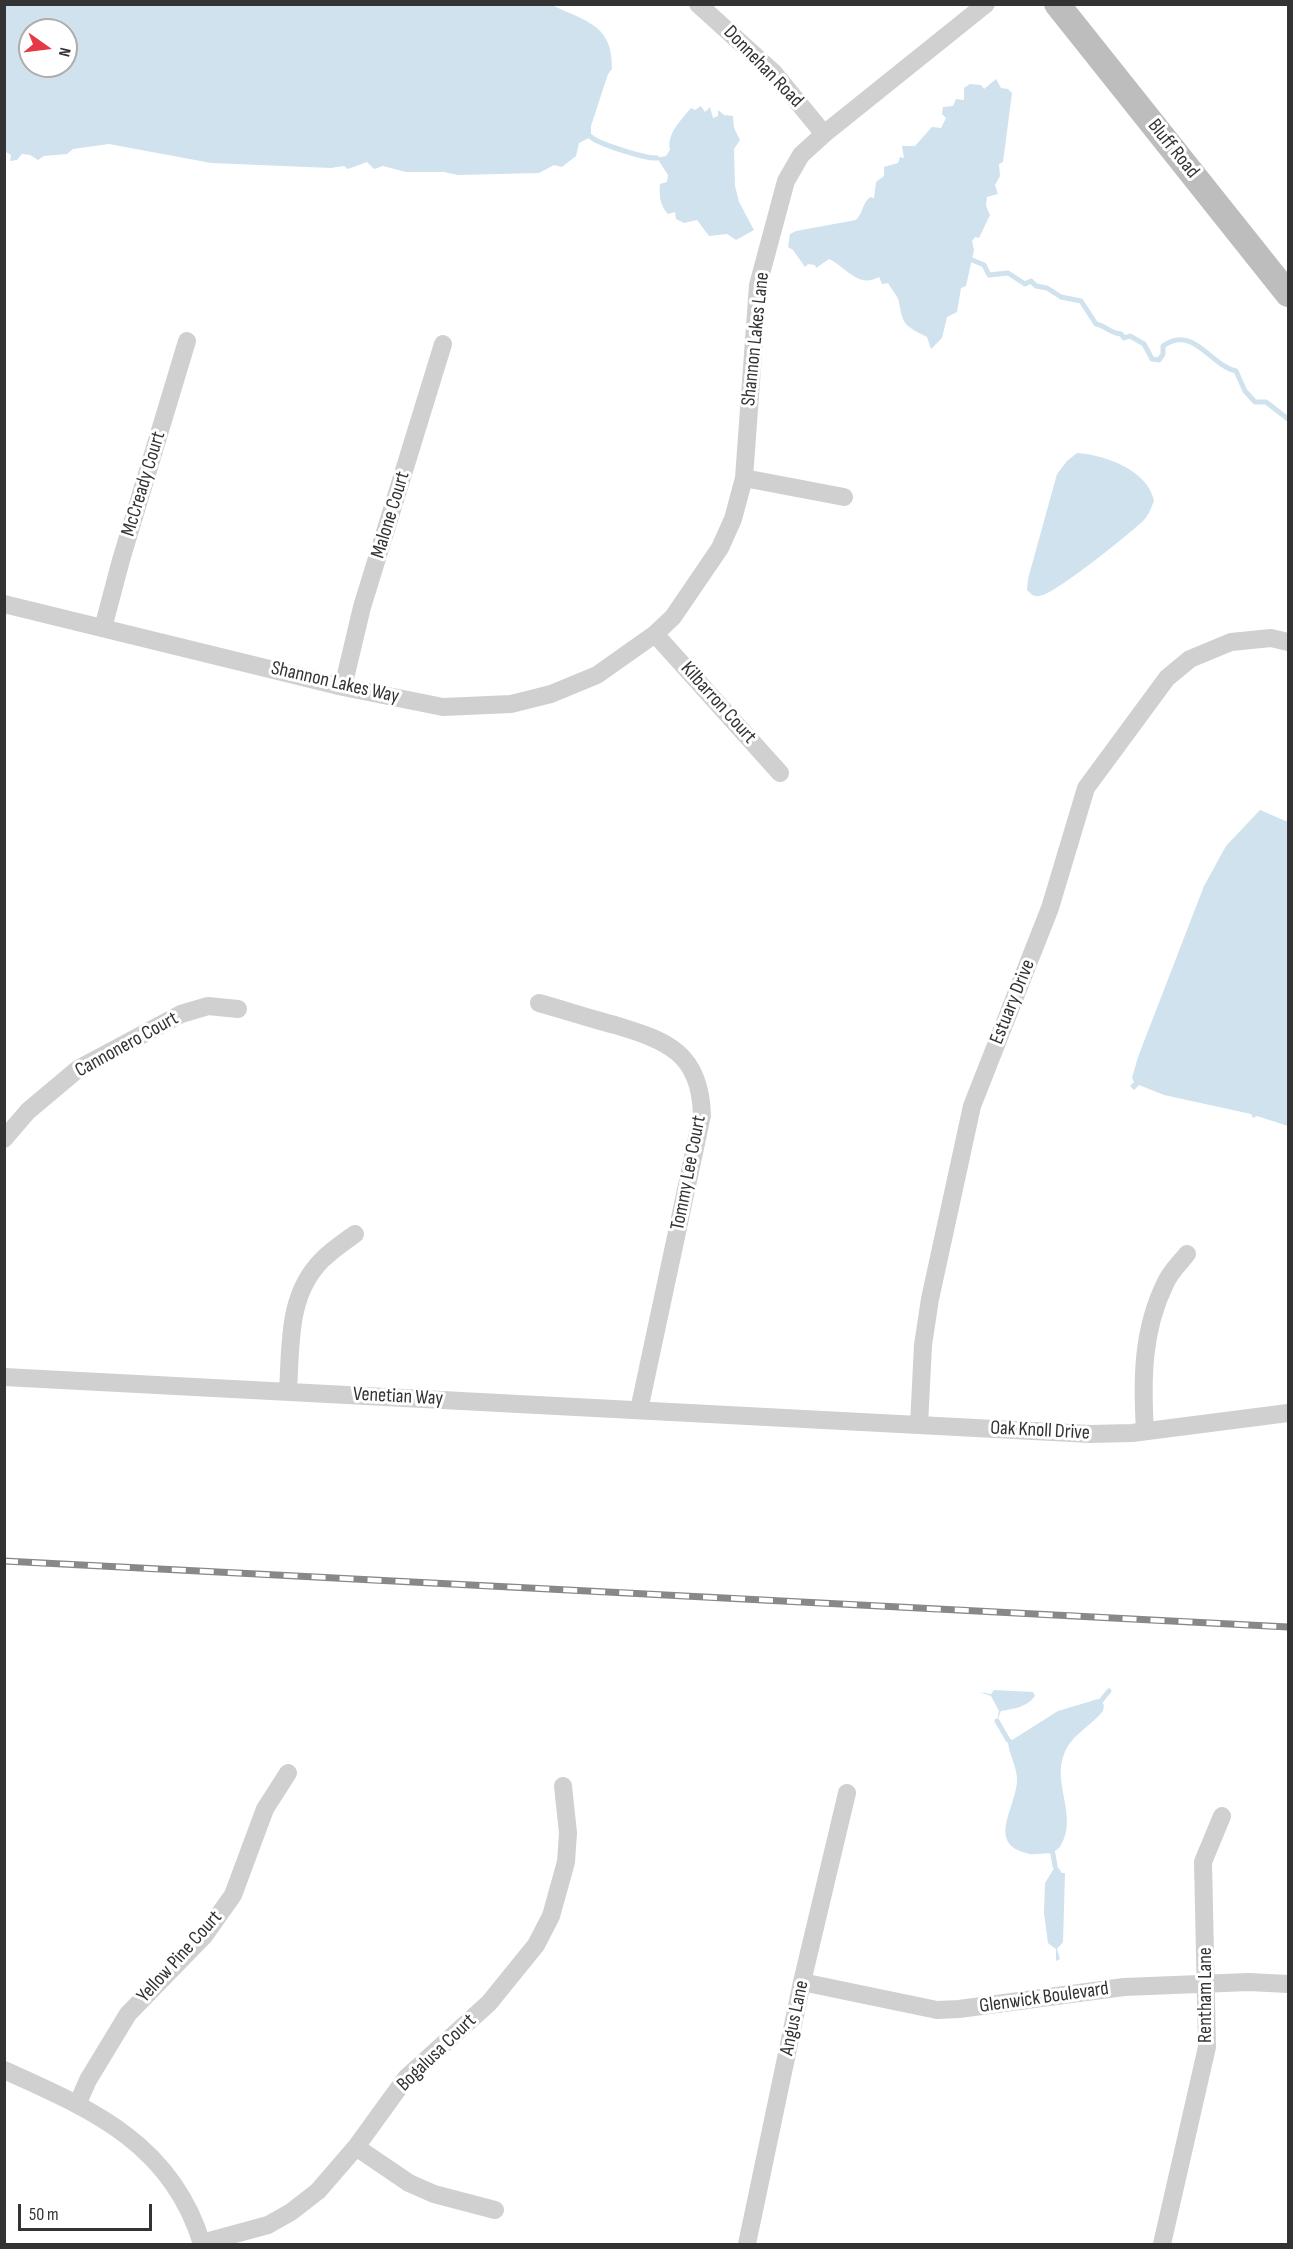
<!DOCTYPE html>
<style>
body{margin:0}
#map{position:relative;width:1293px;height:2249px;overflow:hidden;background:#fff;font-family:"Sofia Sans Condensed",sans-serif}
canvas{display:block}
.frame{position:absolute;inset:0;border:6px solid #333;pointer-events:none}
.north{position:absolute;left:18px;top:18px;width:60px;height:60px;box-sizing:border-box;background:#fff;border:2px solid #adadad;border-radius:50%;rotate:104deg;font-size:16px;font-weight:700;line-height:24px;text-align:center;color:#333}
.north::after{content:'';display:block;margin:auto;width:21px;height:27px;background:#e63946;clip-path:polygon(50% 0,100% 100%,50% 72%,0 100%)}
.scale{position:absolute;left:18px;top:2204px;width:134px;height:27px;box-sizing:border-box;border:3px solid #333;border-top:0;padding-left:8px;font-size:18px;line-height:21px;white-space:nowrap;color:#333;-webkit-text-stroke:4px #fff;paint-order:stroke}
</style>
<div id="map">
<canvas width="1293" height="2249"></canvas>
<div class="frame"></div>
<div class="north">N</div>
<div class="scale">50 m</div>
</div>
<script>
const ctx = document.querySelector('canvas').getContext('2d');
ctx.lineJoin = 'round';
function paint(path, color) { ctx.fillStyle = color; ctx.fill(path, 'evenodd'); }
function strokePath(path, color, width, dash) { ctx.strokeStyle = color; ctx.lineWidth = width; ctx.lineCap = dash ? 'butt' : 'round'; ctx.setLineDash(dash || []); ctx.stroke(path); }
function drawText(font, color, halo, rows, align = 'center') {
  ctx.font = font + ' "Sofia Sans Condensed",sans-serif'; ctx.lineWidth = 6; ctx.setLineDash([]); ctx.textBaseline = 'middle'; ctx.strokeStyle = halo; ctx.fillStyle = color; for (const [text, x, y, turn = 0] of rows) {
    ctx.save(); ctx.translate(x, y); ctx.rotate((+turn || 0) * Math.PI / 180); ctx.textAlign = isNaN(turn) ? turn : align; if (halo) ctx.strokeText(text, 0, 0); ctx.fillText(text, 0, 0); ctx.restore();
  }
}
paint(new Path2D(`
 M 5,4 L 552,5 C 586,22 613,24 612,69 L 608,74 L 591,126 L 591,137 L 579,143 L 576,156 L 562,167 L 554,165 L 539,173 L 458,175 L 444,172 L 406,172 L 383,166 L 374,169 L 367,162 L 348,169 L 344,166 L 331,168 L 211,163 L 109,144 L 73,149 L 67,154 L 44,156 L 38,160 L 30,155 L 22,154 L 17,160 L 10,161 L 11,155 L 6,152 L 4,155 ZM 30,30 L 66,30 L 66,66 L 30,66 Z
 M 996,79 L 1001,88 L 1008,89 L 1012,93 L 1003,162 L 999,164 L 1000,176 L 995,185 L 998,194 L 987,197 L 986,206 L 990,215 L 979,238 L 975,237 L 972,241 L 974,250 L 966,286 L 961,288 L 957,312 L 947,317 L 942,338 L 931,349 L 927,337 C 903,325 903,324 899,302 C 898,296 891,289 888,283 L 882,284 L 879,277 C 858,289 845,266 829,259 L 816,268 L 815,265 L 808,264 L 805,267 L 793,250 L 788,247 L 790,234 L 796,231 L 856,220 C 863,213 862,204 870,197 L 874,198 L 876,182 L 884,176 L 884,167 L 898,163 L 900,157 L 904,158 L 902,146 L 915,146 L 932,127 L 941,128 L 946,118 L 942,114 L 943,107 L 953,106 L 956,99 L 964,100 L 964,88 L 970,84 L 981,85 L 984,89 Z
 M 701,106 L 705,112 L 710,107 L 713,118 L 718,116 L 718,110 L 724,115 L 733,116 L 734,128 L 740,140 L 734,149 L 735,186 L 739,202 L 754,230 L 736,240 L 727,234 L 709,236 L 697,220 L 684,223 L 676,219 L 675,212 L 668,214 C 660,206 659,195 660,184 L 667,182 L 668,175 L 657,158 L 666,156 L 670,150 C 666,134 682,119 691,108 L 695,110 Z
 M 1077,453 C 1105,455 1148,470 1154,501 C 1151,508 1149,515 1143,521 C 1129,534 1053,596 1039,596 C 1033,597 1030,593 1027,590 L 1028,579 L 1057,474 L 1067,461 Z
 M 1260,810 L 1288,822 L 1288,1126 L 1257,1116 L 1253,1118 L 1251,1114 L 1164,1095 L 1139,1085 L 1134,1090 L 1130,1086 L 1134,1082 L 1132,1078 L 1138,1057 L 1204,886 L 1226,846 Z
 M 994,1690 L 1033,1692 L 1035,1696 C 1027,1707 1014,1709 1001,1711 L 997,1721 L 999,1711 L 991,1696 L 979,1692 L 991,1694 Z
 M 1098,1699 L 1104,1705 L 1103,1711 C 1089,1728 1072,1734 1064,1754 C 1052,1783 1078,1816 1061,1845 C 1059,1849 1054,1851 1052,1854 C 1047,1852 1038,1855 1030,1854 C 986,1845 1014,1812 1017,1782 C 1018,1767 1007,1752 1008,1738 L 1012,1740 L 1058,1711 Z
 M 1056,1865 L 1062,1873 L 1065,1873 L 1063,1942 L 1057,1949 L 1060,1959 L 1056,1961 L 1056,1949 L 1048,1943 L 1044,1913 L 1045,1883 Z`), '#cfe2ee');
strokePath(new Path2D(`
 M 591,137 C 599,144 646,159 657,158
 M 972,260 L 984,265 L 989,275 L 1008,273 L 1025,284 L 1031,281 L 1036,286 L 1047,288 L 1061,297 L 1081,301 L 1096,324 C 1106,326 1110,333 1121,334 L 1124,338 L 1130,336 L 1144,344 L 1152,359 L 1159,360 L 1163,354 L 1163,346 C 1193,324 1211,366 1236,371 L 1245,391 L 1255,402 L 1266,402 L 1288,419
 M 1100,1702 L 1109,1691
 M 997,1721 L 1008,1740
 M 1053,1854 L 1055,1866`), '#cfe2ee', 5);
strokePath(new Path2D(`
 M 698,4 L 774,73 L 824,134
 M 744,478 L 844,497
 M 4,604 L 343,687 L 443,707 L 511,704 L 551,694 L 597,675 L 655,634 L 673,617 L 720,548 L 733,519 L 744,478 L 758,285 L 786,181 L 801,155 L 824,134 L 986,4
 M 103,628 L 121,560 L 187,341
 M 655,634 L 780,773
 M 343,687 L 362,607 L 443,344
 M 539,1003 C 564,1010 589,1018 615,1025 C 668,1041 700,1053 702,1115 L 639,1410
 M 4,1139 L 28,1111 L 78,1069 L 181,1014 L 208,1006 L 238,1009
 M 4,1377 L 1090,1434 L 1132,1433 L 1288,1413
 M 288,1391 C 291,1345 287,1295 322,1260 C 332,1250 344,1242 355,1234
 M 919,1425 L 923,1345 L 930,1299 L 972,1106 L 1050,908 L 1086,788 L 1167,678 L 1190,659 L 1231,642 L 1271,638 L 1288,642
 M 1145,1431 C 1142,1380 1142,1331 1165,1284 C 1170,1272 1179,1264 1187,1254
 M 802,1982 L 937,2010 L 959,2009 L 1124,1987 L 1249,1982 L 1288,1984
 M 4,2070 C 93,2110 172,2144 202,2244
 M 78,2103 L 88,2080 L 128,2014 L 204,1936 L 233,1895 L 265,1809 L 288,1773
 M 356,2147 L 409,2183 L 434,2194 L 495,2210
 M 202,2243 L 268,2225 L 291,2212 L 318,2191 L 356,2147 L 406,2078 L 489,2003 L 536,1945 L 551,1916 L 566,1862 L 568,1833 L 563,1786
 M 747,2244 L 802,1982 L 847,1793
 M 1162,2244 L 1207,2047 L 1203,1862 L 1222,1816`), '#d0d0d0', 18);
strokePath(new Path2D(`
 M 1057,4 L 1288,294`), '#bdbdbd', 26);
const rail = new Path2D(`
 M 4,1561 L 1288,1627`);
strokePath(rail, '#888', 7);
strokePath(rail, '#fff', 4.5, [14]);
drawText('20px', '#333', '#fff', [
 ["Donnehan Road",763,67,46],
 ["Bluff Road",1173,149,51],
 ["Shannon Lakes Lane",756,339,-84],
 ["McCready Court",144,484,-73],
 ["Malone Court",391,515,-73],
 ["Shannon Lakes Way",335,683,13],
 ["Kilbarron Court",718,703,48],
 ["Estuary Drive",1013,1002,-68],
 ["Cannonero Court",127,1045,-29],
 ["Tommy Lee Court",689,1173,-79],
 ["Venetian Way",398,1397,3],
 ["Oak Knoll Drive",1040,1431,3],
 ["Yellow Pine Court",180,1957,-48],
 ["Rentham Lane",1206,1995,-90],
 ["Glenwick Boulevard",1044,1998,-8],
 ["Angus Lane",795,2018,-78],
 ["Bogalusa Court",437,2053,-44]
]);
</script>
